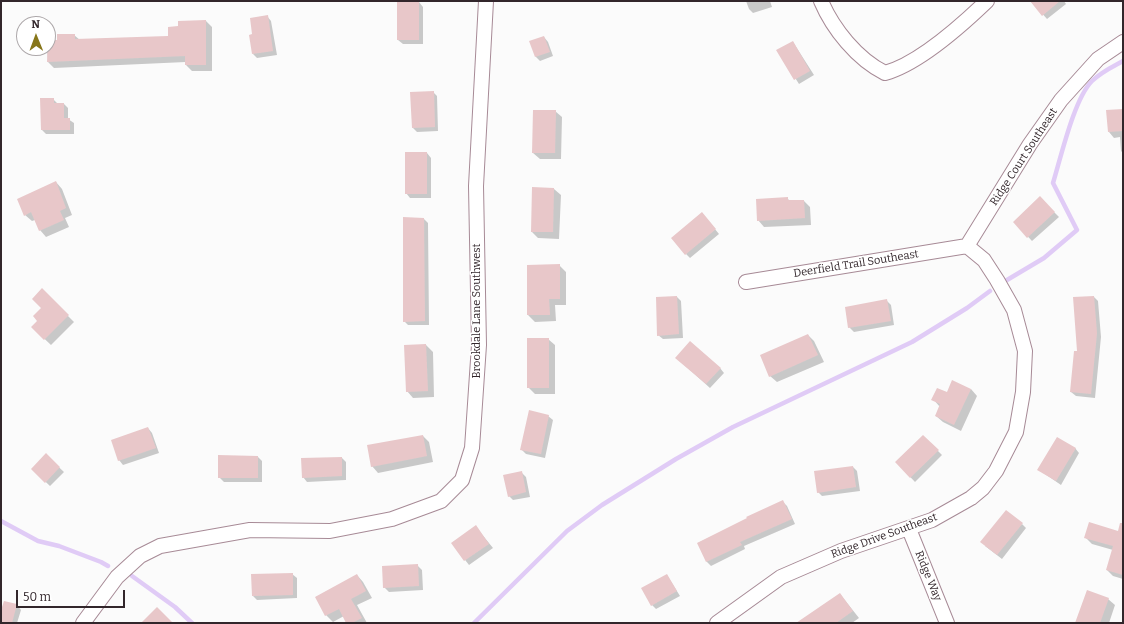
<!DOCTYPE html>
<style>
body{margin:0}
#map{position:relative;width:1124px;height:624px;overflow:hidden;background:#fbfbfb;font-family:Bitter,serif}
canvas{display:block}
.frame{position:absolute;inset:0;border:2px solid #32262b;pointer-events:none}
.north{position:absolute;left:16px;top:16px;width:40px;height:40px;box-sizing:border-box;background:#fff;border:1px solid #ada8aa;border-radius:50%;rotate:359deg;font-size:11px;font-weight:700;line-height:16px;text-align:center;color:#32262b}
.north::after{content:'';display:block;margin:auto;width:14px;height:18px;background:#87761a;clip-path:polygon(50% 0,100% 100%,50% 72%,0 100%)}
.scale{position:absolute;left:16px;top:590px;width:109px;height:18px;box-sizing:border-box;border:2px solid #32262b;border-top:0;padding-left:5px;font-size:12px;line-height:14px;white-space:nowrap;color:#32262b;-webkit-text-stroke:3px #fff;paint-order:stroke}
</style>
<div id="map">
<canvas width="1124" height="624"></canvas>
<div class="frame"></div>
<div class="north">N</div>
<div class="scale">50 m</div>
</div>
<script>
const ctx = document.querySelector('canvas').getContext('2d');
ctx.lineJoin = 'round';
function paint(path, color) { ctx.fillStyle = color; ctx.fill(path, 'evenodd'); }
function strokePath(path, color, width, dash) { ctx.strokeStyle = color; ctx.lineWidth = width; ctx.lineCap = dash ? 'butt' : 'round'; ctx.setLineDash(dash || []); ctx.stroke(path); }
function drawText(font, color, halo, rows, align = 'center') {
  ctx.font = font + ' Bitter,serif'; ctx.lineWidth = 3; ctx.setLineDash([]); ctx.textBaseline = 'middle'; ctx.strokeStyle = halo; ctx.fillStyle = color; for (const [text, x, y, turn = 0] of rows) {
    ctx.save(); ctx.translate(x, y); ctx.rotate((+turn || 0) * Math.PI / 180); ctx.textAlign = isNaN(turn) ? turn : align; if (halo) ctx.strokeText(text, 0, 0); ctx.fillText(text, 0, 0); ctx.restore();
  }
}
paint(new Path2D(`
 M 746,1 L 770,1 L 772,7 L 753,13 L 749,9 Z
 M 1031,1 L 1064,1 L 1066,4 L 1047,19 Z
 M 419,2 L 423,7 L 423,44 L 403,44 L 398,40 Z
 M 267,16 L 271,21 L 277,55 L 257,58 L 253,54 L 250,35 L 254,35 Z
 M 206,21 L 212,27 L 212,71 L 192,71 L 186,65 L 186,62 L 54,68 L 48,62 L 47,48 L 58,41 L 74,35 L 80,40 L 169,37 Z
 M 544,37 L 548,42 L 553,56 L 540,61 L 536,57 L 531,42 Z
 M 793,42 L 814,75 L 799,84 L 778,51 Z
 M 433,92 L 437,96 L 438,131 L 417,132 L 413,128 Z
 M 53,99 L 58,104 L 64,104 L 68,108 L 68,119 L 74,123 L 74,134 L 46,134 L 42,130 Z
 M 1123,110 L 1123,153 L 1121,151 L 1120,137 L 1114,138 L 1109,132 Z
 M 555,111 L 562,117 L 561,159 L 540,159 L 533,153 Z
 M 427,153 L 431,158 L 431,198 L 410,198 L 406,193 Z
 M 56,182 L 62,189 L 72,215 L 65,218 L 69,227 L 46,237 L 40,230 L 35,220 L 32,221 L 25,215 Z
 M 533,188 L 554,189 L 561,195 L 559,239 L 538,238 L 532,232 Z
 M 787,198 L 790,201 L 804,201 L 810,207 L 811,225 L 764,227 L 758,220 Z
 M 1040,198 L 1059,217 L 1032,241 L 1014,222 Z
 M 404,218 L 424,219 L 428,223 L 429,325 L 408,325 L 404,321 Z
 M 706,218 L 719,234 L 690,258 L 686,254 Z
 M 559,265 L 566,272 L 566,305 L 555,305 L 556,321 L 535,322 L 528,315 L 528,266 Z
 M 42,290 L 74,322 L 51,345 L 32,327 L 38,321 L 42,308 Z
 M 677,297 L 681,301 L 683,338 L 663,339 L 658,335 Z
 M 1094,297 L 1098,301 L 1101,337 L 1095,398 L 1076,396 L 1071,392 L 1078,352 Z
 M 887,301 L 891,305 L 894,325 L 854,332 L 849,327 Z
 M 808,335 L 814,341 L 824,362 L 777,382 L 770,376 Z
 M 548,339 L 555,345 L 555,394 L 535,394 L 528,387 Z
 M 426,345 L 433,352 L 434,397 L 413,398 L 407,391 Z
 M 681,362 L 720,368 L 724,373 L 710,388 Z
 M 971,389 L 977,396 L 961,431 L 943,422 L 936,416 L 940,407 L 933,399 L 947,393 Z
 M 548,416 L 553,420 L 545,458 L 526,454 L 521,449 Z
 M 148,428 L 152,433 L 159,453 L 123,465 L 119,460 Z
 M 423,436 L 429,442 L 433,462 L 378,473 L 372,466 Z
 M 923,436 L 942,455 L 915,482 L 896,462 Z
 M 1075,448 L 1079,453 L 1061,485 L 1039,470 Z
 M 46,455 L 64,472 L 50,486 L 32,469 Z
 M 258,457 L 262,461 L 262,482 L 224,482 L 219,477 Z
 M 342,458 L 346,462 L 346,480 L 307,482 L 303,477 Z
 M 853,467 L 857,471 L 860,491 L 822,496 L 818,492 Z
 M 521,472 L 526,477 L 530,497 L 513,500 L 509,496 Z
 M 783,502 L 787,506 L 795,524 L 744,546 L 745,549 L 711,566 L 707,562 L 698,543 Z
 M 1022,524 L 1026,528 L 1002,559 L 985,546 Z
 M 476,527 L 493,548 L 469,565 L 452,543 Z
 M 1123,536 L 1123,579 L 1113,576 L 1107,570 L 1113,550 L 1092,544 L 1085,537 Z
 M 417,565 L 422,570 L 423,590 L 389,592 L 384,587 Z
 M 292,574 L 297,578 L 297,598 L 257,600 L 253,596 Z
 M 357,575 L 363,582 L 372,598 L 357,605 L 367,623 L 347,623 L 344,616 L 333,622 L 326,615 L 316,597 Z
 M 667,575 L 680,596 L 656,609 L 652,605 Z
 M 840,594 L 859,618 L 852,623 L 803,623 Z
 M 1108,599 L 1115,605 L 1109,623 L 1076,623 Z
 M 17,605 L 21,610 L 17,623 L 1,623 L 1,607 Z`), '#0003');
strokePath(new Path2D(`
 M 1007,280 L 1044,258 L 1077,230 L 1053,183 C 1061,157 1074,99 1092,81 C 1101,72 1112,67 1123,61
 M 1,521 L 38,541 L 59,546 L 101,562 L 108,566
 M 132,576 L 175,607 L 192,623
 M 474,623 L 567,531 L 602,505 L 676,459 L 733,427 L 912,342 L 967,308 L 990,291`), '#e0cbf6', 4.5);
paint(new Path2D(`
 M 397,1 L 419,1 L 419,40 L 397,40 Z
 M 1030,1 L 1060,1 L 1042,16 Z
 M 268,15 L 273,51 L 252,54 L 249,35 L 252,34 L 250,18 Z
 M 206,20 L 206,65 L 185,65 L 185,56 L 47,62 L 48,40 L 57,40 L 57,34 L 75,34 L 75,39 L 168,36 L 168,27 L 178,26 L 178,21 Z
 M 544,36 L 550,52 L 535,57 L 529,41 Z
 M 793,41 L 810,71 L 794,80 L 776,50 Z
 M 434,91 L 435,127 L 412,128 L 410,92 Z
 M 40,98 L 54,98 L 54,103 L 64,103 L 64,118 L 70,118 L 70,130 L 41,130 Z
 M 1123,109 L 1123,131 L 1108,132 L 1106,110 Z
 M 533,110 L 556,110 L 555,153 L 532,153 Z
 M 405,152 L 427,152 L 427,194 L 405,194 Z
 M 56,181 L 66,208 L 60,211 L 64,220 L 39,231 L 31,212 L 24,216 L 17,199 Z
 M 532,187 L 554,188 L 553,232 L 531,232 Z
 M 1040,196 L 1055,212 L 1027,238 L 1013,222 Z
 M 788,197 L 788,200 L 804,200 L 805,218 L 757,221 L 756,199 Z
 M 702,212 L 716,229 L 685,255 L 671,238 Z
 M 403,217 L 424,218 L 425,321 L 403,322 Z
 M 560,264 L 560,299 L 549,299 L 550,315 L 527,315 L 527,265 Z
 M 42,288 L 69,315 L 44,340 L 31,327 L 37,321 L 33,316 L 41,308 L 32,299 Z
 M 677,296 L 679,334 L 657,336 L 656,297 Z
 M 1094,296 L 1097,333 L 1091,394 L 1070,392 L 1074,351 L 1077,351 L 1073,297 Z
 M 887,299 L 891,321 L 848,328 L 845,307 Z
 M 808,334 L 818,355 L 769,377 L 760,355 Z
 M 527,338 L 549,338 L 549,388 L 527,388 Z
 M 690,341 L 721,368 L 706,384 L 675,358 Z
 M 426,344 L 428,391 L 406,392 L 404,345 Z
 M 952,380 L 971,389 L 954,425 L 935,416 L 940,404 L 931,400 L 937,388 L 947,392 Z
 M 529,410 L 549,415 L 541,454 L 520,450 Z
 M 148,427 L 156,448 L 118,461 L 111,440 Z
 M 423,435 L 427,456 L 371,467 L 367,445 Z
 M 923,435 L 939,450 L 910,478 L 895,462 Z
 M 1057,437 L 1076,448 L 1056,481 L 1037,470 Z
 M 46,453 L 60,467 L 45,483 L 31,469 Z
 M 218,455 L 258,456 L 258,478 L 218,478 Z
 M 342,457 L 342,476 L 302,478 L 301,458 Z
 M 853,466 L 856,487 L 817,493 L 814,471 Z
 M 522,471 L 526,492 L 508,497 L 503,475 Z
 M 783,500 L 792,519 L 740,542 L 742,545 L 706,562 L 697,543 L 747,518 L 746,517 Z
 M 1006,510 L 1023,523 L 997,555 L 980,542 Z
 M 1089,522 L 1118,531 L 1120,523 L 1123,523 L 1123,575 L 1106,570 L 1113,546 L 1084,538 Z
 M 476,525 L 489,544 L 464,561 L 451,543 Z
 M 418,564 L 419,586 L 383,588 L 382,566 Z
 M 293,573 L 293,595 L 252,596 L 251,574 Z
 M 357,574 L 366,591 L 351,599 L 362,618 L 352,623 L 346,623 L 339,609 L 325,616 L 315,597 Z
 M 667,574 L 677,591 L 651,606 L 641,588 Z
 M 1087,590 L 1109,598 L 1100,623 L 1075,623 Z
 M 840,593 L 853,611 L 836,623 L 796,623 Z
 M 4,601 L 17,604 L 12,623 L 1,623 L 1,610 Z
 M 157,607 L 173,623 L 141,623 Z`), '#e8c7c9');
const minor = new Path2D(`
 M 821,1 C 833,29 857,59 885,73 C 918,64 962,25 987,1
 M 967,246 L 1030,144 L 1061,100 L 1098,59 L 1123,42
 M 746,282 L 967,246
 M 909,529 L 947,623
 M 83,623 L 117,577 L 140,556 L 160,546 L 250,530 L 330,531 L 392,519 L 441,501 L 462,480 L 472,448 L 479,345 L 476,186 L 486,1
 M 717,623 L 781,577 L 841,551 L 932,520 L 971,498 L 983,488 L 996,471 L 1016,432 L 1023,392 L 1025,351 L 1014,310 L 997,280 L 984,260 L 967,246`);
strokePath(minor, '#a78a96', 16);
strokePath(minor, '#fff', 14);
drawText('11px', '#32262b', '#fff', [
 ["Ridge Court Southeast",1024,157,-57],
 ["Deerfield Trail Southeast",856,264,-9],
 ["Brookdale Lane Southwest",477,311,-90],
 ["Ridge Drive Southeast",884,536,-20],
 ["Ridge Way",928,576,68]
]);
</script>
